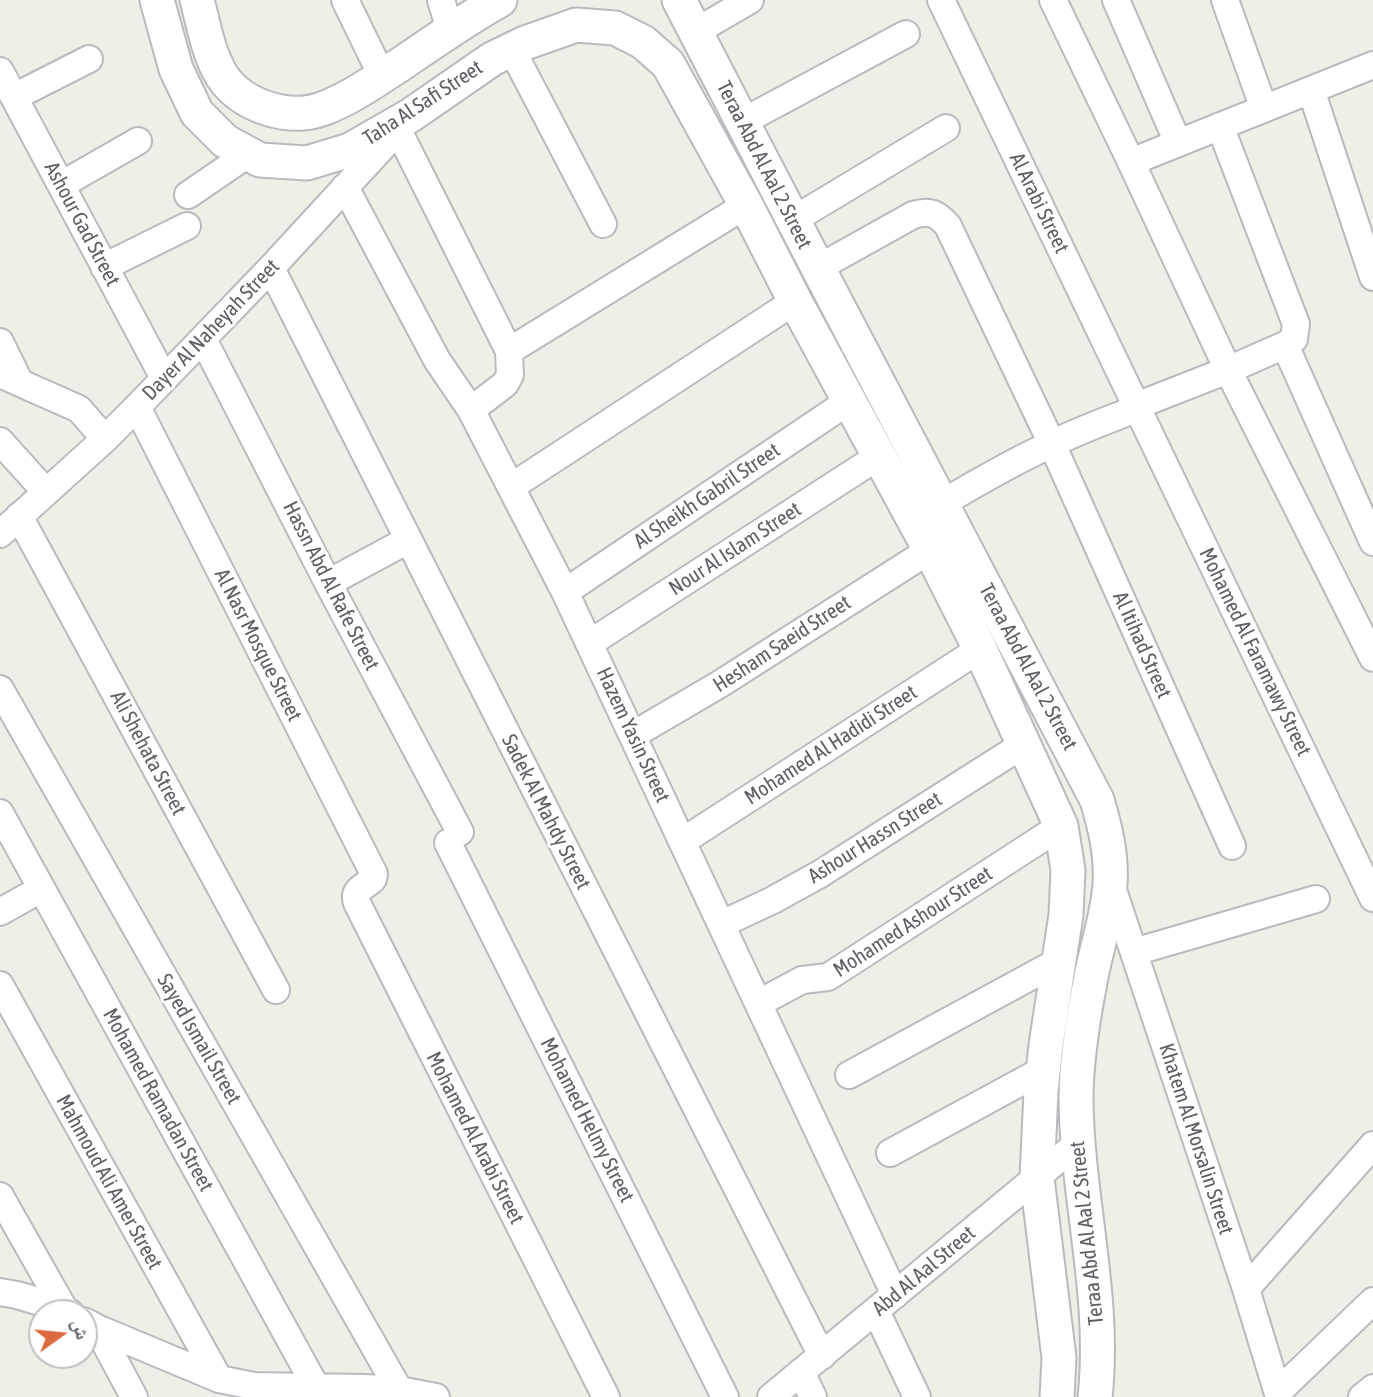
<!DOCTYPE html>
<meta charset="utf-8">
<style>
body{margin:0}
#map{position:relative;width:1373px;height:1397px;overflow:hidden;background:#efefe7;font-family:"Asap Condensed","Noto Naskh Arabic",sans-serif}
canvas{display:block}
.north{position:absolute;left:28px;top:1299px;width:70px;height:70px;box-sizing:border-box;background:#fff;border:2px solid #bfbfc1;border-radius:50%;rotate:75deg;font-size:19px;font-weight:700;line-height:28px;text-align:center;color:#5e6065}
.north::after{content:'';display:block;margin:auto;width:24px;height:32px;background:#db6a41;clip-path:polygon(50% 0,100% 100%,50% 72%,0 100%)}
</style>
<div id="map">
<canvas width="1373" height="1397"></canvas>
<div class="north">ش</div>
</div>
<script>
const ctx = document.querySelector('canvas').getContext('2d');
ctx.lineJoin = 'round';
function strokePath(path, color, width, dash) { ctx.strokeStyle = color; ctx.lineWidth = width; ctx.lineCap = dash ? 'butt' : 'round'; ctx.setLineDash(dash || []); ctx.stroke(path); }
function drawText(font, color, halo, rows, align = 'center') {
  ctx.font = font + ' "Asap Condensed",sans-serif'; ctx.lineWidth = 6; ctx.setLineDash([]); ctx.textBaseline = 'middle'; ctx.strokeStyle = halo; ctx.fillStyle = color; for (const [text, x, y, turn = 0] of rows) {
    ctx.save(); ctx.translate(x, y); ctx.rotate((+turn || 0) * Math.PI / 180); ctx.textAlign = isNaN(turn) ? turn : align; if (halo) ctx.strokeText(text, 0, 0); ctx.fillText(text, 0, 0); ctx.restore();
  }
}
const minor = new Path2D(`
 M 345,0 L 382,76
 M 441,0 L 450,30
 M 941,0 L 1373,898
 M 1053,0 L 1131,162 L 1228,370 L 1373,658
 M 1116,0 L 1178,143
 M 1225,0 L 1264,109
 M 695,32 L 750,0
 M 512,50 L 603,224
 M 0,71 L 164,378
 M 1311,90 L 1373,277
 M 14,97 L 89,59
 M 742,122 L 906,34
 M 398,130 L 509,351 L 510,375 L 505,384 L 471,410
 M 1131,162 L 1373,65
 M 61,185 L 138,141
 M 345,187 L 437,360 L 471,410 L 565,592 L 895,1295
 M 188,195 L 248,154
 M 793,220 L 946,128
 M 104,267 L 187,226
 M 271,268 L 822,1356
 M 818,268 L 913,215 C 930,210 937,213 948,226 L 1052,444 L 1232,846
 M 203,339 L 328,583 L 460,832
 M 0,342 L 20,383
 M 1285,345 L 1373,542
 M 509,351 L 746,205
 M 0,374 L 79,409 L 105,439
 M 1136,406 L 1228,370 L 1285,345 L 1294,339 L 1296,324 L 1220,126
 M 137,407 L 372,870 L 374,874 L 373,879 C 365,887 352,889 357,903 L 606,1397
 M 0,441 L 46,492
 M 511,487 L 795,301
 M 941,504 C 973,485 1004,467 1037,451 C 1070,434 1104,421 1139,408
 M 19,516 L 276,990
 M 0,534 L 105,439 L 137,407 L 271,268 L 399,129
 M 328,583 L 408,540
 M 565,592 L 849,401
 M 590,643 L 879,456
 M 0,689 L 399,1390
 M 633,735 L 720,684 L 930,550
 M 0,813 L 316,1387
 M 683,841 L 980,649
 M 448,843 L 725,1397
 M 1111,884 L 1246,1289 L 1279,1397
 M 0,912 L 41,889
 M 722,924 L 773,900 L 820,874 L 1024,744
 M 1134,952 L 1316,899
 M 0,985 L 219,1379
 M 759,1003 L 802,980 L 828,977 L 1061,826
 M 849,1075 L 1059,961
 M 890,1153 L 1043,1070
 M 0,1196 L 64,1309
 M 1246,1289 L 1373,1145
 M 0,1292 L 17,1295 L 64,1309 L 70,1313
 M 876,1311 L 917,1397
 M 84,1321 L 97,1328 L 219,1379 L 254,1386 L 364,1388 L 399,1390 L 436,1397
 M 97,1328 L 134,1397
 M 801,1372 L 813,1397
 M 1278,1392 L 1373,1301
 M 771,1397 L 1077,1144
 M 1362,1397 L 1373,1388`);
const tertiary = new Path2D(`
 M 157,0 L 176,69 L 197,113 L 225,141 L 260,160 L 307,163 L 350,150 L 411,115 L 492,59 L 525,43 L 576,25 L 615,28 L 643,42 L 668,64 L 746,205 L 795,301 L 930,550 L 980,649 L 1061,826 L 1068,870 L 1066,915 L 1046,1045 L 1041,1091 L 1037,1178 L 1059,1358 L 1057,1397
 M 197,0 C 204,26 208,53 222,76 C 242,106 288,121 322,109 C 350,99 376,80 401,64 C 433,42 466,19 500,0
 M 679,0 L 818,268 L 1097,800 C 1105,827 1112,855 1110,884 C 1108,914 1098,943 1092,972 C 1084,1012 1076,1059 1076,1099 C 1077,1199 1106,1297 1095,1397`);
strokePath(minor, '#b9babf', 30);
strokePath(tertiary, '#b9babf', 37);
strokePath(minor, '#fff', 26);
strokePath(tertiary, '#fff', 33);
drawText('21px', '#5e6065', '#fff', [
 ["Taha Al Safi Street",423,103,-33],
 ["Teraa Abd Al Aal 2 Street",764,165,63],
 ["Al Arabi Street",1039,203,64],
 ["Ashour Gad Street",82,224,62],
 ["Dayer Al Naheyah Street",211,330,-46],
 ["Al Sheikh Gabril Street",707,496,-34],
 ["Nour Al Islam Street",735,549,-33],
 ["Hassn Abd Al Rafe Street",331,586,63],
 ["Hesham Saeid Street",782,644,-33],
 ["Al Nasr Mosque Street",258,645,63],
 ["Al Itihad Street",1142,645,66],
 ["Mohamed Al Faramawy Street",1255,652,64],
 ["Teraa Abd Al Aal 2 Street",1028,667,62],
 ["Hazem Yasin Street",633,735,65],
 ["Mohamed Al Hadidi Street",831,745,-33],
 ["Ali Shehata Street",148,753,62],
 ["Sadek Al Mahdy Street",546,812,63],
 ["Ashour Hassn Street",875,838,-32],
 ["Mohamed Ashour Street",913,922,-33],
 ["Sayed Ismail Street",199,1039,60],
 ["Mohamed Ramadan Street",158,1100,61],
 ["Mohamed Helmy Street",587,1120,63],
 ["Mohamed Al Arabi Street",475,1138,63],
 ["Khatem Al Morsalin Street",1196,1139,72],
 ["Mahmoud Ali Amer Street",109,1182,61],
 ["Teraa Abd Al Aal 2 Street",1087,1233,-96],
 ["Abd Al Aal Street",924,1271,-40]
]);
</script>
